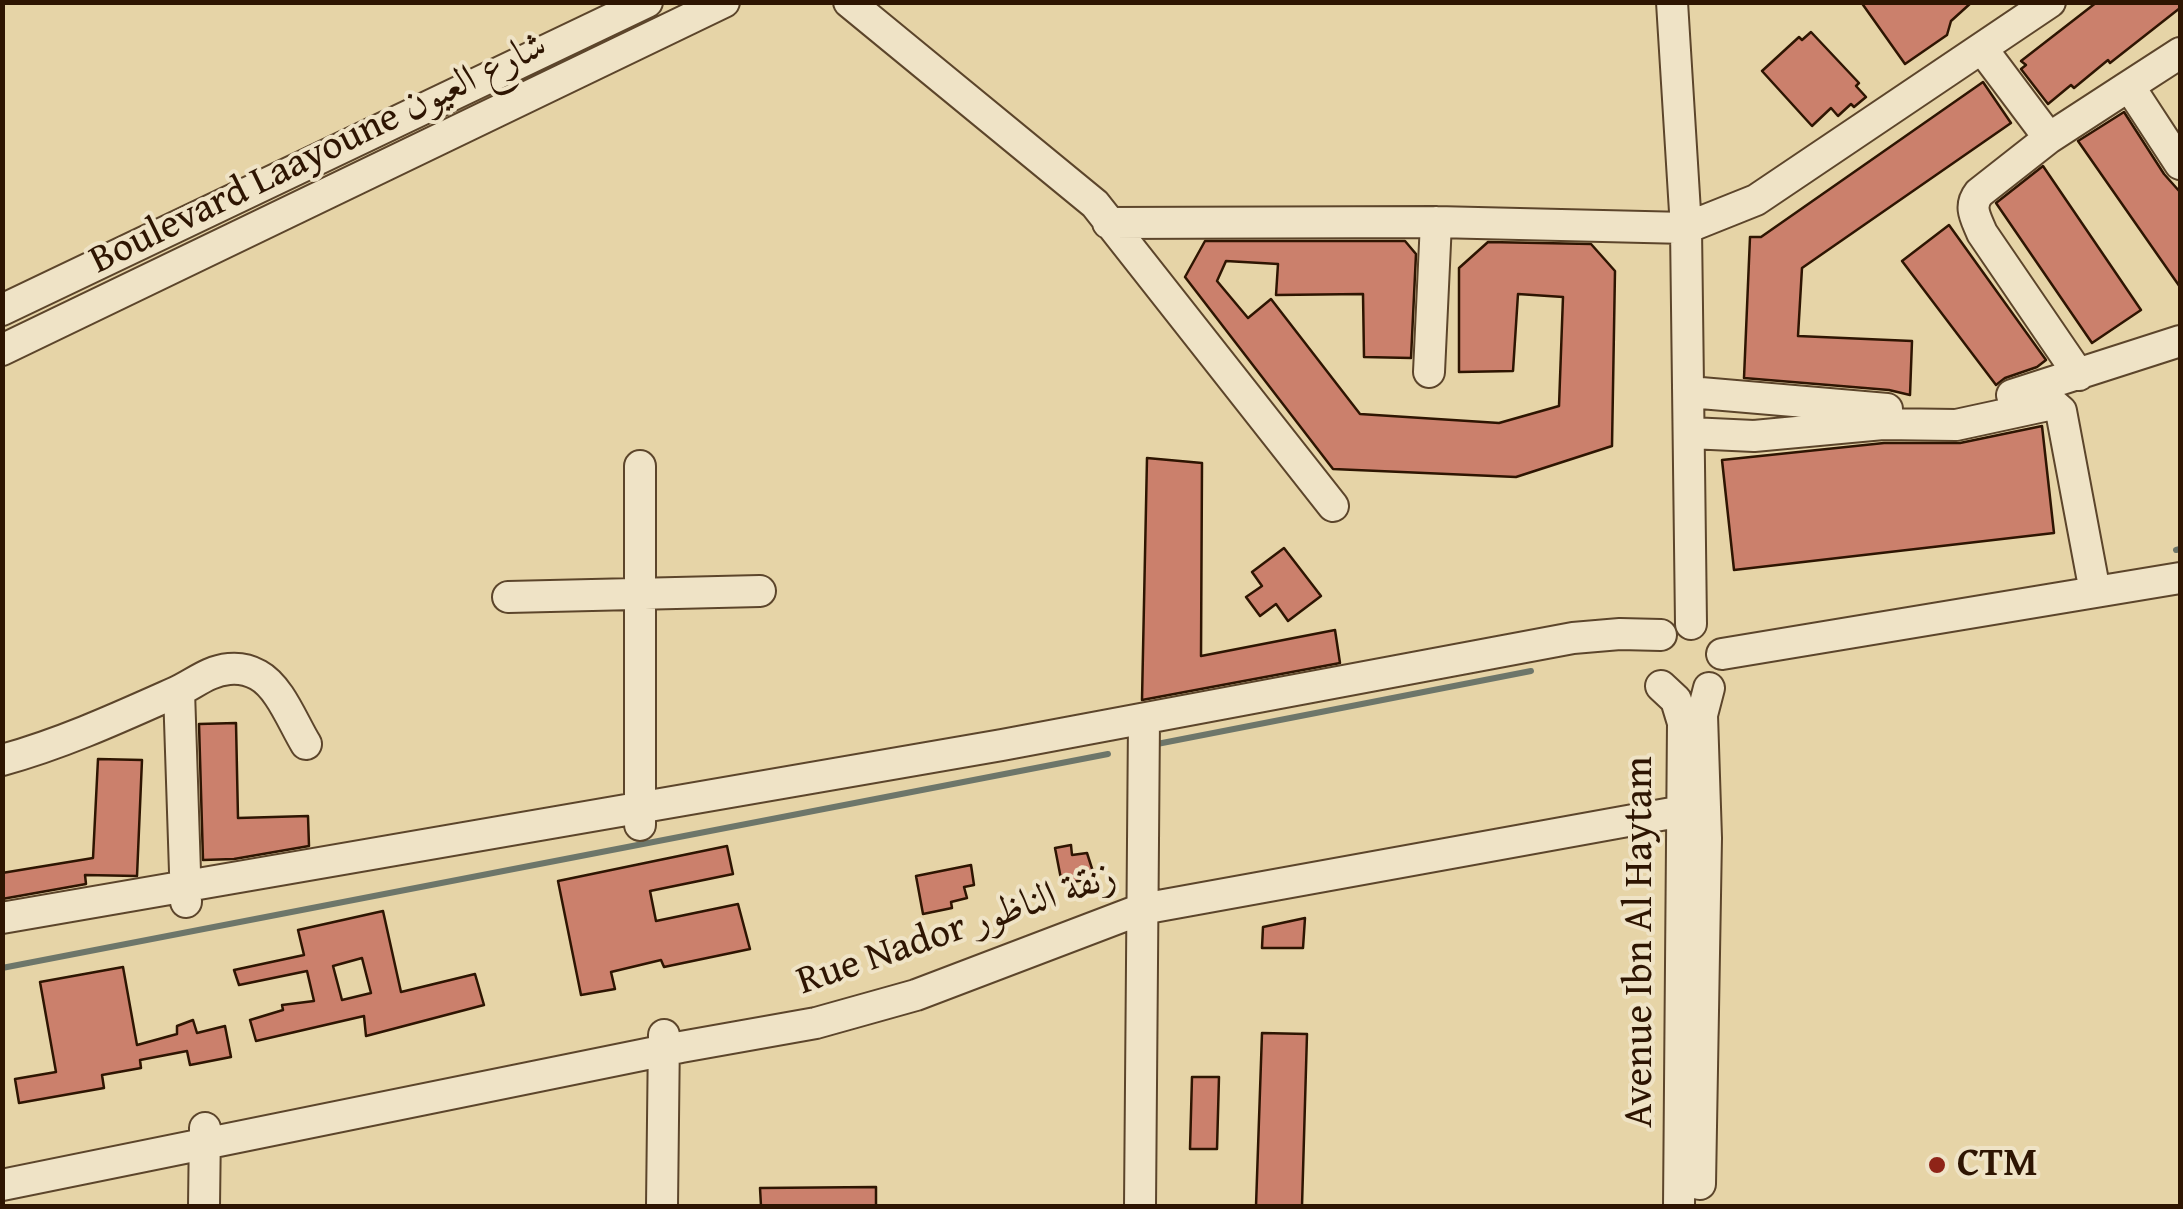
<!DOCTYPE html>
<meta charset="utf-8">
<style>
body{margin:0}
#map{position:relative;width:2183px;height:1209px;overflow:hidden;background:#e6d4a7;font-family:"Gentium Book Plus",serif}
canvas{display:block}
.frame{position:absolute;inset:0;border:5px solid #2e1502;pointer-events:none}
</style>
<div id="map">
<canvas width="2183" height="1209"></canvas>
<div class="frame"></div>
</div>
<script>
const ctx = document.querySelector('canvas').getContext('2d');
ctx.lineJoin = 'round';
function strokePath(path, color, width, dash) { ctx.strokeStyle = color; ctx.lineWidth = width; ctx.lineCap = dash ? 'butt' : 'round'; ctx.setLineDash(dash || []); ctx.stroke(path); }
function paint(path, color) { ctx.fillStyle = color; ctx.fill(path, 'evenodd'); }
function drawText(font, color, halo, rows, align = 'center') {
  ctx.font = font + ' "Gentium Book Plus",Amiri,serif'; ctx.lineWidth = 8; ctx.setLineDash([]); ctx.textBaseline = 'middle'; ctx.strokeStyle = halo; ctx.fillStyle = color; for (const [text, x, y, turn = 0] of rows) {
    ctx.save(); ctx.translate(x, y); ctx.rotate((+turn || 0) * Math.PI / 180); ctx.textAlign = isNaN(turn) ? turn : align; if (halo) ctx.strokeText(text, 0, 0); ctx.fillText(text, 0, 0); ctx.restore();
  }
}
strokePath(new Path2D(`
 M 2176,550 L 2180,549
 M 1157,744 L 1531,671
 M 2,968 L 1108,754`), '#6d766a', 6);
const building = new Path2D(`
 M 1861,2 L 1972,2 L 1951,21 L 1947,35 L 1905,64 Z
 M 2097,2 L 2180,2 L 2180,8 L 2110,63 L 2108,60 L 2074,88 L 2071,85 L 2048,104 L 2021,69 L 2026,65 L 2021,61 Z
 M 1811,32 L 1859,83 L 1856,86 L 1866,97 L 1854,107 L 1851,104 L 1838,116 L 1831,108 L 1812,126 L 1762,71 L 1799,37 L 1802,40 Z
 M 1983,82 L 2011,123 L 1802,268 L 1798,336 L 1912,341 L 1910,395 L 1889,390 L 1744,378 L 1750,237 L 1761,237 Z
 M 2124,112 L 2164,174 L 2180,192 L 2180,287 L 2078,141 Z
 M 2043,166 L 2141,310 L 2092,343 L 1996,203 Z
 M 1949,225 L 2046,360 L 2037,367 L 2005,378 L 1996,385 L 1902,261 Z
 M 1205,241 L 1405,241 L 1416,254 L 1411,358 L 1364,357 L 1363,294 L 1276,295 L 1278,264 L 1226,261 L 1217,281 L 1248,318 L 1271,299 L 1360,414 L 1499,423 L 1559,406 L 1563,297 L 1518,294 L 1513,371 L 1459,372 L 1459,268 L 1488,242 L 1591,244 L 1615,271 L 1612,446 L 1516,477 L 1333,469 L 1185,277 Z
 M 2042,426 L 2054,533 L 1734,570 L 1722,460 L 1884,443 L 1960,443 Z
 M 1147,458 L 1202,463 L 1201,656 L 1335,630 L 1340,663 L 1142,700 Z
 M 1284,548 L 1321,596 L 1288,621 L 1276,604 L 1260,616 L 1246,597 L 1262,586 L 1252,572 Z
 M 236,723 L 238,818 L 308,816 L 309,846 L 234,859 L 203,860 L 199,724 Z
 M 98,759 L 142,760 L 137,876 L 85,875 L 86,884 L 2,899 L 2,873 L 93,858 Z
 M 1071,845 L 1072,855 L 1087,853 L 1095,878 L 1062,884 L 1055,848 Z
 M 727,846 L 733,874 L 650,891 L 656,921 L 738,904 L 750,949 L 664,967 L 661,960 L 611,972 L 615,989 L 581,995 L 558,881 Z
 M 971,865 L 974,885 L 964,887 L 967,898 L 951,902 L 952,908 L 923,914 L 916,876 Z
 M 383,911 L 401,992 L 475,974 L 484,1005 L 366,1036 L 364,1016 L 256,1041 L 250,1020 L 283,1010 L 282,1005 L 314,1001 L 307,971 L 239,985 L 234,970 L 304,955 L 298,930 ZM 362,958 L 371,993 L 342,1000 L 333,966 Z
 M 1305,918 L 1303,948 L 1262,948 L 1263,927 Z
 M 123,967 L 137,1045 L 177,1034 L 177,1026 L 193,1020 L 197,1033 L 225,1026 L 231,1057 L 190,1065 L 187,1051 L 140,1060 L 141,1068 L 102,1075 L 104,1088 L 19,1103 L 15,1079 L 56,1072 L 40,982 Z
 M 1262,1033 L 1307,1034 L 1302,1206 L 1256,1206 Z
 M 1192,1077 L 1219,1077 L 1217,1149 L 1190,1149 Z
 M 876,1187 L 876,1206 L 761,1206 L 760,1188 Z`);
paint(building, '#cb806c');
strokePath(building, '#2e1502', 2.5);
const minor = new Path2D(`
 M 849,2 L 1095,204 L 1333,506
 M 1672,2 L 1686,228 L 1691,624
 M 1983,50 L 2049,138 L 2129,86 L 2180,164
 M 2129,86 L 2180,53
 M 2049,138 L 1979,193 C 1968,207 1976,218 1982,233 L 2079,375
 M 1108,223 L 1436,222 L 1686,228 L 1756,200 L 2050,2
 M 2,310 L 647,2
 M 2,350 L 724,2
 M 1429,372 L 1436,222
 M 1689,392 L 1887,409
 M 2012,395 L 2180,341
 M 1690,433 L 1754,436 L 1883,424 L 1956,425 L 2053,404 L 2061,411 L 2095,592
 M 640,466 L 640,825
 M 508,597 L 760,591
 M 1722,654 L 2180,578
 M 1661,686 L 1676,700 L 1683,723 L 1679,1206
 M 179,691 L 186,902
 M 2,760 C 61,744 118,718 174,693 C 193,685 207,671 229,669 C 239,668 249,670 258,675 C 280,687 293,723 306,744
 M 2,918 L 1002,745 L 1573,638 L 1620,634 L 1661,635
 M 1700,1184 L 1706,838 L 1702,715 L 1709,688
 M 2,1185 L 681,1047 L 816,1023 L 916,995 L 1142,909 L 1705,807
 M 204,1206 L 205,1128
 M 662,1206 L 664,1035
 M 1140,1206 L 1144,720`);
strokePath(minor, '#5c452b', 34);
strokePath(minor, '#efe3c6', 30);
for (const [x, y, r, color] of [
 [1937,1165,10,"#8f2418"]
]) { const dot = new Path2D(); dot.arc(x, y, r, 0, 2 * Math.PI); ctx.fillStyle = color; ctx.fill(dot); strokePath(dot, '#efe3c6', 4); }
drawText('40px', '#2e1502', '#efe3c6', [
 ["Boulevard Laayoune شارع العيون",319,154,-26],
 ["Rue Nador زنقة الناظور",957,930,-19],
 ["Avenue Ibn Al Haytam",1641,942,-90]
]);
drawText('bold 40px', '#2e1502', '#efe3c6', [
 ["CTM",1957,1165]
], 'left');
</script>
